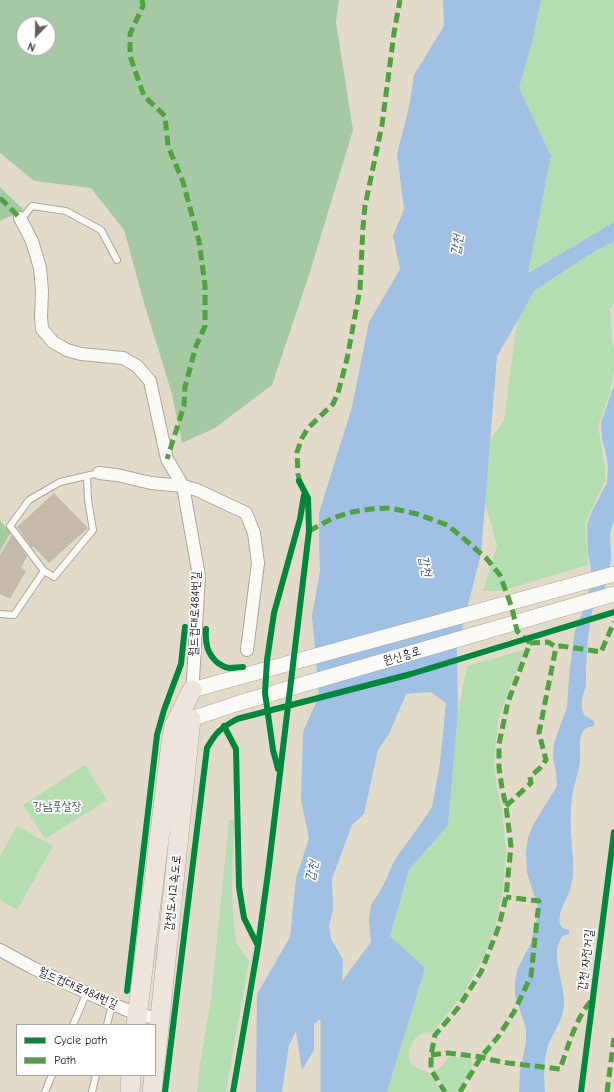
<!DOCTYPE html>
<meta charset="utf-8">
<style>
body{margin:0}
#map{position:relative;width:614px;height:1092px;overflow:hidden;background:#e3dbc9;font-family:"Comic Neue",sans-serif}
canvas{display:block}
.legend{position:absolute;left:16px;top:1024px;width:140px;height:52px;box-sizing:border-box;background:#fff;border:1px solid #a4a4a4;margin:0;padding:5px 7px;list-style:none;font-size:12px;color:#1c1c1c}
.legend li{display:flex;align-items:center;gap:8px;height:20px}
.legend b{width:20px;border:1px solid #a4a4a4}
.north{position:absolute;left:16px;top:16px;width:40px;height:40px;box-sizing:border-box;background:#fff;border:1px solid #a4a4a4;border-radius:50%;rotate:202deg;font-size:11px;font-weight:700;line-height:16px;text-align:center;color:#1c1c1c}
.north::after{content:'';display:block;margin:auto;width:14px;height:18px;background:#625f59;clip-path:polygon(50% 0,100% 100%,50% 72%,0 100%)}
</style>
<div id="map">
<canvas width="614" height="1092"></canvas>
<ul class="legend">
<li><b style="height:5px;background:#00873e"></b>Cycle path</li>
<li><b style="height:5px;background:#4fa141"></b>Path</li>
</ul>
<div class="north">N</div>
</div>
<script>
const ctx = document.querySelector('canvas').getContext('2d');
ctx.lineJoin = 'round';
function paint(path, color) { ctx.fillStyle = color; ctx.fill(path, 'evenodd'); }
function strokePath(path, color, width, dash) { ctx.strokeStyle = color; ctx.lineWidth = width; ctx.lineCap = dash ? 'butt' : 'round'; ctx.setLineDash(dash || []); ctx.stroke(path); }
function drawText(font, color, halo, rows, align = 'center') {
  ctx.font = font + ' "Comic Neue","Poor Story",sans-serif'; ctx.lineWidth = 3.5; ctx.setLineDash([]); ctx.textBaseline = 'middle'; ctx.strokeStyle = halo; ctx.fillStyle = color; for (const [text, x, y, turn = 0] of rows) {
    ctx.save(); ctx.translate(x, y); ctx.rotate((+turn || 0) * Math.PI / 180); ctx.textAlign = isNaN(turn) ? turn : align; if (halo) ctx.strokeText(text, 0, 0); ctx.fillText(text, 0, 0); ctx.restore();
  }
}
paint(new Path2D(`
 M 541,0 L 614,0 L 614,222 L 527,273 L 551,156 L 519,88 L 533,39 Z
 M 614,241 L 614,303 L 610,309 L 612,339 L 614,350 L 614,369 L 611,390 L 598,426 L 605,467 L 605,481 L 585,523 L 588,565 L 500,591 L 483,591 L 497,546 L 485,502 L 490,440 L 504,420 L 517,322 L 534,291 L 587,256 Z
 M 524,650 L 498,720 L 494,763 L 497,789 L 502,809 L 506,849 L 503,890 L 495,927 L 483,958 L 464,993 L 433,1032 C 430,1032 426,1032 424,1033 C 412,1037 405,1052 411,1063 C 415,1069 422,1069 427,1072 C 432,1075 438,1087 442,1092 L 387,1092 L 425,968 L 390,936 L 409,870 L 448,825 L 458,712 L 467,666 Z
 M 85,765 L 107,800 L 45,839 L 23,805 Z
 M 229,820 L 234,820 L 232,887 L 233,916 L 236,943 L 249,961 L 226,1092 L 197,1092 L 200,1064 L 211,999 Z
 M 17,826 L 53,846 L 17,910 L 0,900 L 0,856 Z
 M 449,1056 L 471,1059 L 473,1065 L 463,1085 L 458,1092 L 447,1092 L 433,1071 C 441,1069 445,1064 449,1056 Z`), '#b4ddb1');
paint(new Path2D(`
 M 0,0 L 339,0 L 336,22 L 353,130 L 309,275 L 272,385 L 215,428 L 182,443 L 172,394 L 144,303 L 124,230 L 91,188 L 34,181 L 0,153 ZM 24,24 L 48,24 L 48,48 L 24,48 Z
 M 0,187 L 24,210 L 0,221 Z
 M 0,519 L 1,522 L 11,532 L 0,551 Z`), '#a5caa3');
paint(new Path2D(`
 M 443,0 L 541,0 L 533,39 L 519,88 L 551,156 L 528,273 L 614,222 L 614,241 L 587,256 L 534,291 L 517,322 L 497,356 L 481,554 L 457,648 L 458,712 L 448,825 L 409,870 L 390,936 L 425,968 L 387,1092 L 339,1092 L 340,1072 L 337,1051 L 342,1031 L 327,1013 L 314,1024 L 314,1050 L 302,1070 L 296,1031 L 289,1045 L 282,1092 L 256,1092 L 257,994 L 290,937 L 296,878 L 309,838 L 301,801 L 303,732 L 319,696 L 312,616 L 320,571 L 319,545 L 319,513 L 352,407 L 369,322 L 400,269 L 393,236 L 404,209 L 397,154 L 409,107 L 414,75 L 444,26 ZM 431,692 L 446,703 L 440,763 L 432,807 L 417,829 L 395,859 L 383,886 L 371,905 L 369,920 L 371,942 L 342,981 L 343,959 L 331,939 L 329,927 L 333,909 L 332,879 L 352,825 L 364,814 L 378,750 L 389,734 L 406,694 Z
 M 614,385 L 614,519 L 610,533 L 611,559 L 608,578 L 604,591 L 596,602 L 592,611 L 588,639 L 586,666 L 586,686 L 582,699 L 582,708 L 584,715 L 594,721 L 594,726 C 590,727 586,727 583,731 C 578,739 581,752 580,761 C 579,771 575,781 573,791 C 569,813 571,836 573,858 C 574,870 573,884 568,895 C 565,903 557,914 560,924 C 561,928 565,929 569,930 L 569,934 L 562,936 C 560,941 557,946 557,951 C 556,968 564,985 564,1003 C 564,1019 554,1031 548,1046 C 543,1062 544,1076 545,1092 L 519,1092 L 520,1071 L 526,1042 L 526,1029 L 515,995 L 515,980 L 518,968 L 530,945 L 538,915 L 538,907 L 527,873 L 526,853 L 528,838 L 533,825 L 557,786 L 556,773 L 553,757 L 554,743 L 567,707 L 570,667 L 575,630 L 586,604 L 590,583 L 591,570 L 588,554 L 587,525 L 592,511 L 607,483 L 608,467 L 606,453 L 602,440 L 601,423 Z`), '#a0c0e4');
strokePath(new Path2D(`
 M 330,988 L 332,1015 L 332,1092`), '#a0c0e4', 23);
paint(new Path2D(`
 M 54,493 L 88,528 L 49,563 L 33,546 L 32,548 L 17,527 Z
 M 12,535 L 27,556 L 21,568 L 26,571 L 10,599 L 0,594 L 0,555 Z`), '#c5baaa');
const service = new Path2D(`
 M 21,220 L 32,206 L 66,211 L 101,230 L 117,260
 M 44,571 L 54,577 L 93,530 L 88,500 L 87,476
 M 0,614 L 14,615 L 44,571 L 10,526 L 29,500 L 60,482 L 99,473
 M 73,1025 L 87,992
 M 107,1025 L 112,1004
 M 45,1092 L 52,1075
 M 92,1092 L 96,1075`);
const minor = new Path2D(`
 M 20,218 L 32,241 L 40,268 L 42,291 L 41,316 L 42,329 L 53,342 L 67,350 L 81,354 L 123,358 L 137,366 L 150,381 L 167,459 L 183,486 L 197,490 L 246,513 L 254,533 L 258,563 L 247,650
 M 99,473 L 117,475 L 151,483 L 183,486 L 199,576 L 192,697
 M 0,950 L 33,968 L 112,1004 L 137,1014 L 160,1019`);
const tertiary = new Path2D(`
 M 192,690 L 614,574
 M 191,719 L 239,703 L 614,594`);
const primary = new Path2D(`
 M 136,1025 L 171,743 L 174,726 L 192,690
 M 155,1066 L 191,719
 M 130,1092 L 131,1075
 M 152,1092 L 154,1075`);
strokePath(service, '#aba69b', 8);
strokePath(minor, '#aba69b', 14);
strokePath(tertiary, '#aba69b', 16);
strokePath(primary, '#aba69b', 20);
strokePath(service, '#fbfaf7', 6);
strokePath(minor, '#fbfaf7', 12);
strokePath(tertiary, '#fbfaf7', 15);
strokePath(primary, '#ede4dc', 19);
strokePath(new Path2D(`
 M 142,0 L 143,6 L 130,34 L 130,56 L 144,96 L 165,116 L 168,146 L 183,182 L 199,241 L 205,285 L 205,326 L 196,346 L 185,387 L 184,406 L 167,459
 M 0,198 L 20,218
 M 300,483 L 298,474 L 297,452 L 302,438 L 308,428 L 333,404 L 338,393 L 347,359 L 360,289 L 363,227 L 365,206 L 382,125 L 394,33 L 400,0
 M 309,531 L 333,518 L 352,512 L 371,509 L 390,508 L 417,514 L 447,525 L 462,537 L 487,559 L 500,575 L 512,608 L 517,631 L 530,643 L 508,702 L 499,744 L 499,768 L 502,788 L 506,806 L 511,846 L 506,897 L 499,926 L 481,972 L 458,1008 L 435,1035 L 431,1055 L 431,1070 L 445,1092
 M 530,643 L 548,642 L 556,647 L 561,646 L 601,652 L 614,622
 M 506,806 L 531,783 L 530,777 L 540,768 L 546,760 L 539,733 L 556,647
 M 431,1055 L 448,1053 L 481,1057 L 492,1060 L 508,1063 L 560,1069 C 568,1047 576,1017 592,1000
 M 460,1092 L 481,1057 L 498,1037 L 514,1012 L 531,976 L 539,901 L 506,897
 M 607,1092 L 614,1038`), '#4fa141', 5, [10, 5]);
strokePath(new Path2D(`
 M 206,629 C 205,643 207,654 218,663 C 221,665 226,668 230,668 C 234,668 239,667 243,667
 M 224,726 L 236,749 L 239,887 L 244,918 L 258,946
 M 278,769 L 273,750 L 265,693 L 267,660 L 274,613 L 300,519 L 304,495
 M 127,991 L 157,735 L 164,710 L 181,664 L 185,627
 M 165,1092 L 207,748 C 216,732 221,728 237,719 L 411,674 L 614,612
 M 233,1092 L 258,946 L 268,873 L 309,531 L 308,498 L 299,481
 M 581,1092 L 614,832`), '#00873e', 6);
drawText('12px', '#1c1c1c', '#fff', [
 ["월드컵대로484번길",195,614,-88],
 ["원신흥로",402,656,-16],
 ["갑천도시고속도로",173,893,-84],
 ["갑천 자전거길",586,960,-83],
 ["월드컵대로484번길",78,988,24]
]);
drawText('12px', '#446049', '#fff', [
 ["강남풋살장",57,807]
]);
drawText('italic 13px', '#455970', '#fff', [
 ["갑천",457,245,-82],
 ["갑천",425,566,79],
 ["갑천",312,871,-77]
]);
</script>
